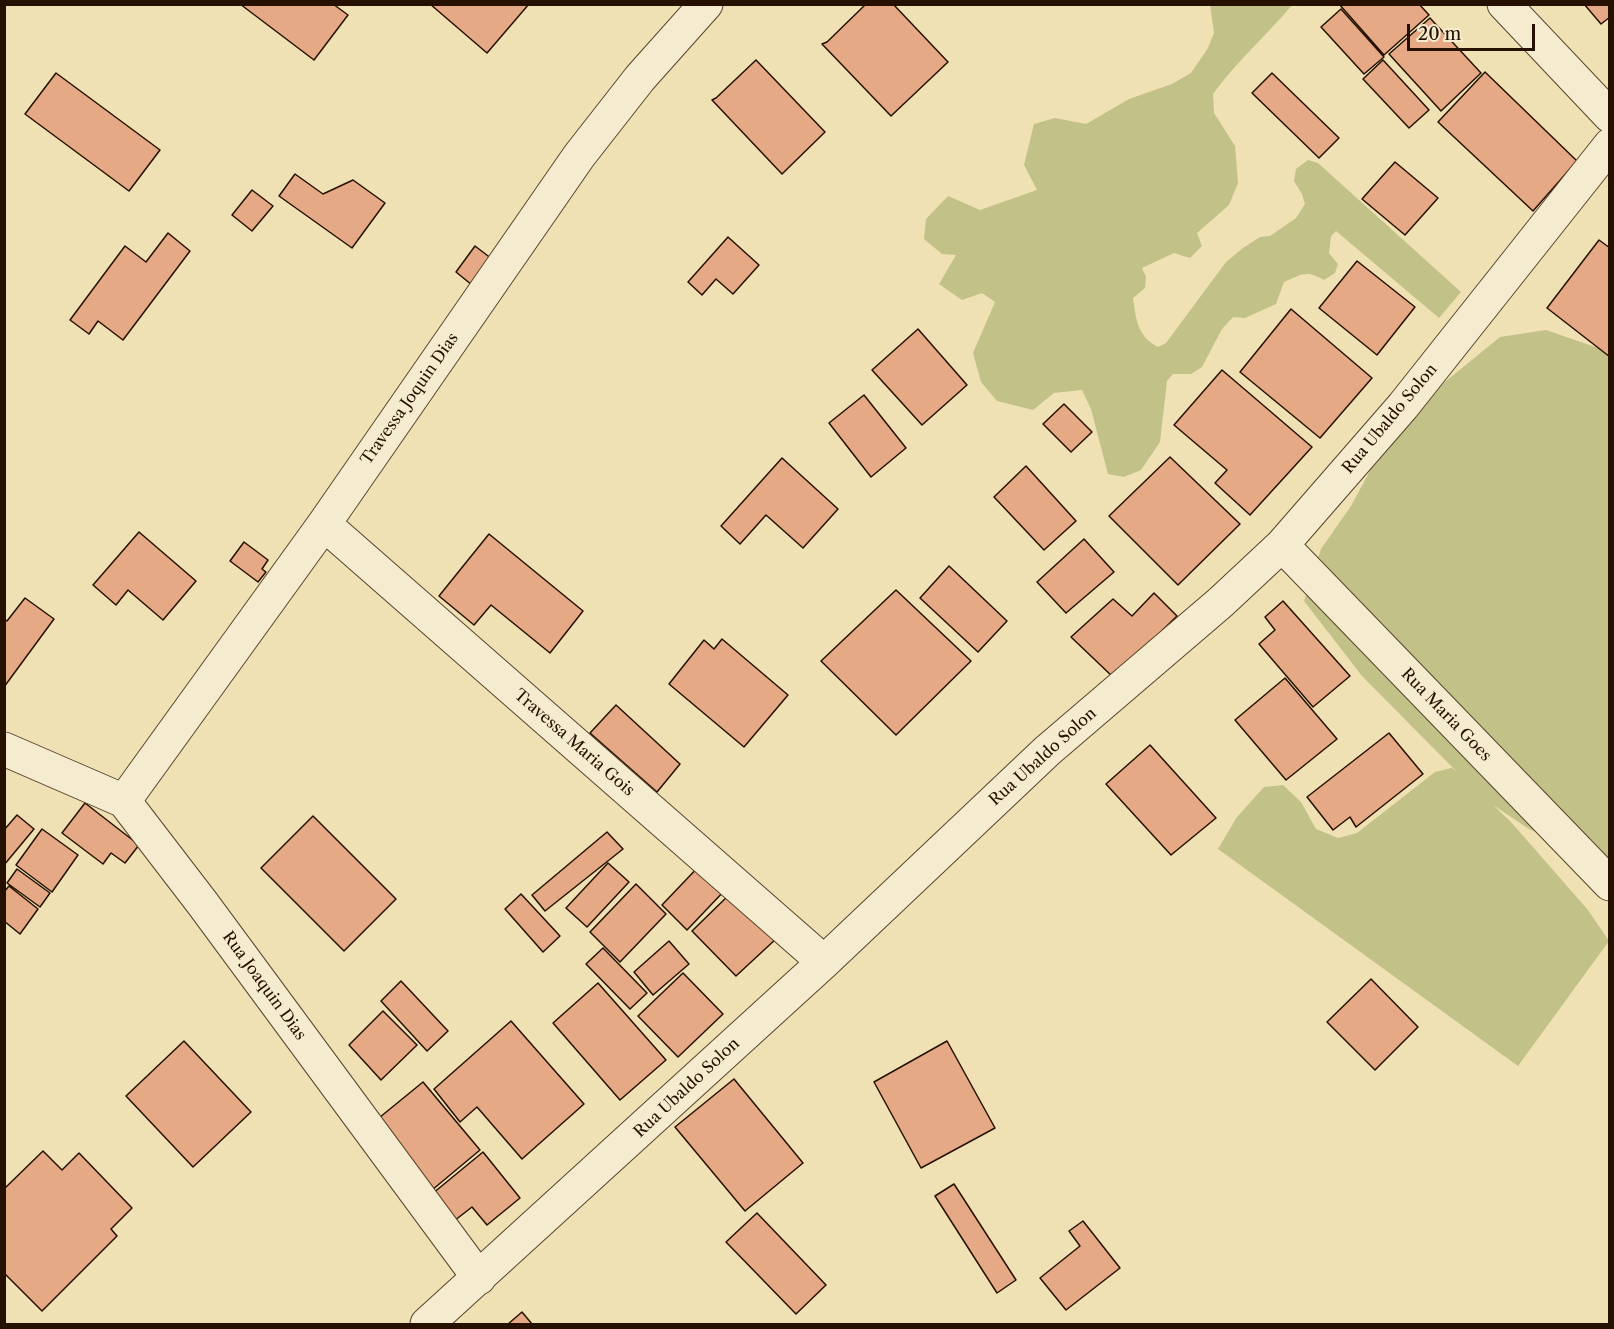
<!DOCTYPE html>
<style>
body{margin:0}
#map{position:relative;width:1614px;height:1329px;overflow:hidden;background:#f0e1b5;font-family:"Libre Caslon Text",serif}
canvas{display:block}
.frame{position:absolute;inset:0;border:6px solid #261000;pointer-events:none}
.scale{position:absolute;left:1407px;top:24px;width:128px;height:27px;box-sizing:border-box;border:3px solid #261000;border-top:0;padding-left:8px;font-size:18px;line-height:21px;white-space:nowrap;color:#261000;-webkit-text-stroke:4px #f5eccf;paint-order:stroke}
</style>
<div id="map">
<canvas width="1614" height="1329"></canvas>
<div class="frame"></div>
<div class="scale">20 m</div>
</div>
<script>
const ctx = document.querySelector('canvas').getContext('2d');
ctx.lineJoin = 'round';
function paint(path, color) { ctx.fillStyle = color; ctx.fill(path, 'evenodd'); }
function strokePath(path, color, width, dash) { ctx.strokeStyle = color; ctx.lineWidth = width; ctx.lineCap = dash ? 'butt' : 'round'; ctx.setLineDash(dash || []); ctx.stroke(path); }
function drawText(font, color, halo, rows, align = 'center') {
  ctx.font = font + ' "Libre Caslon Text",serif'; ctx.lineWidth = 4.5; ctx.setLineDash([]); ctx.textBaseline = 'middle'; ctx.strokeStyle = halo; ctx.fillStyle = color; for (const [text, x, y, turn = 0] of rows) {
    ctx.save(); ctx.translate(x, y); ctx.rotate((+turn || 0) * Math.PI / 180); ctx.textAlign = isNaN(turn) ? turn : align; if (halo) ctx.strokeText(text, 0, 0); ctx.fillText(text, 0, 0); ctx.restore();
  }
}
paint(new Path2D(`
 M 1210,5 L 1292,5 C 1267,35 1236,62 1213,94 L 1214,113 L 1235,146 L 1238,183 L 1229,205 L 1197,233 L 1202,246 L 1190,258 L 1174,253 L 1142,268 L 1146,277 L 1145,288 L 1133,298 C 1136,319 1137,336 1158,347 L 1166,343 L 1226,262 L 1243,248 L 1260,237 L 1270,236 L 1296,218 L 1305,204 L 1302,194 L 1294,181 L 1296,169 L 1308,160 L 1318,163 L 1461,292 L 1439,318 L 1336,231 L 1331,236 L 1329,253 L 1338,264 L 1335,273 L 1324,280 C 1306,270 1303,274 1284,282 L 1276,304 L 1245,318 L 1233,317 L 1222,329 L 1202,367 L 1191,374 L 1173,374 L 1167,381 L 1160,442 L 1141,470 L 1124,477 L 1108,474 L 1091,409 L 1082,390 L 1054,393 L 1033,410 L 997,401 L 981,382 L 973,353 L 995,302 L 982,293 L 962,300 L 939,284 L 956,255 L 942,254 L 924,239 L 926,219 L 948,196 L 980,210 L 1037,190 L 1024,165 L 1034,124 L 1055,118 L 1086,124 L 1129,99 L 1172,84 L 1191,73 L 1208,48 L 1214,33 Z
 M 1546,330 L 1598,348 L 1609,349 L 1609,864 L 1529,829 L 1493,805 L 1511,822 L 1588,910 L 1609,941 L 1518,1066 L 1218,849 L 1237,817 L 1264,787 L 1283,785 L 1301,802 L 1316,829 L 1338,838 L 1357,833 L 1435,772 L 1452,768 L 1458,773 L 1362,676 L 1304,601 L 1321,549 L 1351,506 L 1384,445 L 1419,403 L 1500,337 Z`), '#c1c188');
const building = new Path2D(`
 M 240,4 L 333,4 L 348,15 L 314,60 Z
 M 430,4 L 529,4 L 487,53 Z
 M 866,4 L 893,4 L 948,62 L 891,116 L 822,44 L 827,42 Z
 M 1339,4 L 1419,4 L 1429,15 L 1384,55 Z
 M 1584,4 L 1610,4 L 1610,17 L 1601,24 Z
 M 1341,9 L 1384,57 L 1364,74 L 1321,27 Z
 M 1430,18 L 1481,73 L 1441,111 L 1389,54 Z
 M 756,60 L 825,132 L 782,174 L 712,100 L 716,98 Z
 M 1383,60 L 1429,110 L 1409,128 L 1363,79 Z
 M 1485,72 L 1577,161 L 1533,211 L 1438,122 Z
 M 56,73 L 160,150 L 129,191 L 25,114 Z
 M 1272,73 L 1339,138 L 1319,158 L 1252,93 Z
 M 1395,162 L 1438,198 L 1405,235 L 1362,199 Z
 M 295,174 L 323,194 L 353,180 L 385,203 L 352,248 L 279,196 Z
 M 252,190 L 273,206 L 252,231 L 232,215 Z
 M 168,233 L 190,251 L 123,340 L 98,321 L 89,334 L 70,320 L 125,246 L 146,262 Z
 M 728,237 L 759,265 L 733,294 L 716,279 L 702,295 L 688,282 Z
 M 1599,240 L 1610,248 L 1610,357 L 1547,308 Z
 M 475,246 L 492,259 L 472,285 L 456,272 Z
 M 1357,261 L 1415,307 L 1377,355 L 1319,308 Z
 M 1291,309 L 1372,378 L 1320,438 L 1240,372 Z
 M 918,329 L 967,385 L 922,425 L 872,370 Z
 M 1222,370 L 1312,447 L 1250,515 L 1215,483 L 1227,470 L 1174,425 Z
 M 864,395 L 906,448 L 871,477 L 829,423 Z
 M 1064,404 L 1092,432 L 1071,452 L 1043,424 Z
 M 1170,457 L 1240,524 L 1178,585 L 1109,516 Z
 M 782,458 L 838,509 L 803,548 L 766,515 L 740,544 L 721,526 Z
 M 1026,466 L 1076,521 L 1044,550 L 994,497 Z
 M 139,532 L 196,581 L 163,620 L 128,590 L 116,605 L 93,585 Z
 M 489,534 L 583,611 L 550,653 L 491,605 L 474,625 L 439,596 Z
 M 1084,539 L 1114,572 L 1066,613 L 1037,582 Z
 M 244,542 L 268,560 L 262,569 L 266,572 L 258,582 L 230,561 Z
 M 949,566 L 1007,621 L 978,652 L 920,598 Z
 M 896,590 L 971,661 L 896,735 L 821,661 Z
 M 1154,593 L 1177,616 L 1114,678 L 1071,637 L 1113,599 L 1132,616 Z
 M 25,598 L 54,619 L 4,687 L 4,619 L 7,621 Z
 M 1283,601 L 1350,676 L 1313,707 L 1259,644 L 1275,630 L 1265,617 Z
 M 722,639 L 788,695 L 744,747 L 669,684 L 704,640 L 714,649 Z
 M 1285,678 L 1337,739 L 1286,780 L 1235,720 Z
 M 616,705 L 680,764 L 657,792 L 590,733 Z
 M 1389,733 L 1423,774 L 1356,827 L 1350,817 L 1333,830 L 1307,797 Z
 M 1150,745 L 1216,818 L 1171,855 L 1106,784 Z
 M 85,803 L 139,845 L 125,863 L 111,853 L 103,864 L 62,833 Z
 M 17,815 L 34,829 L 4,865 L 4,830 Z
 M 313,816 L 396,899 L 344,951 L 261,868 Z
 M 42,829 L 78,855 L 52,892 L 16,865 Z
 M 607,832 L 623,849 L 545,911 L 532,895 Z
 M 608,863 L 629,882 L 587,927 L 566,908 Z
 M 702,863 L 727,888 L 687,930 L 662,905 Z
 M 17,869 L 50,893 L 40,907 L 7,883 Z
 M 636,884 L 666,914 L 620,962 L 590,932 Z
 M 9,886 L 38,909 L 20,934 L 4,921 L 4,892 Z
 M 733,891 L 777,938 L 736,976 L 692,931 Z
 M 521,894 L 560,936 L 543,952 L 505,909 Z
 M 669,941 L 689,964 L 653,995 L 634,972 Z
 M 603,948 L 647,993 L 630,1009 L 586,964 Z
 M 683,973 L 723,1014 L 678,1057 L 638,1016 Z
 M 1371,979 L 1418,1027 L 1375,1070 L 1327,1022 Z
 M 401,981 L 448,1031 L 427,1051 L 381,1001 Z
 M 598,983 L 666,1060 L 620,1100 L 553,1023 Z
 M 383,1011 L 417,1045 L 381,1080 L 349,1045 Z
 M 511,1021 L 584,1104 L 522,1159 L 477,1107 L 460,1122 L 434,1089 Z
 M 184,1041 L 251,1112 L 193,1167 L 126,1096 Z
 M 947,1041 L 995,1128 L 921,1168 L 874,1082 Z
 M 734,1079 L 803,1163 L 745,1211 L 675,1127 Z
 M 423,1082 L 480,1150 L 432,1190 L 374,1122 Z
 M 43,1151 L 62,1170 L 79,1153 L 132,1208 L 111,1229 L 117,1236 L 42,1311 L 4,1273 L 4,1189 Z
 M 483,1152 L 520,1198 L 487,1225 L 472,1207 L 454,1221 L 432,1194 Z
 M 954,1184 L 1016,1280 L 997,1293 L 935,1196 Z
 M 757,1213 L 826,1285 L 796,1314 L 726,1242 Z
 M 1083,1221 L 1120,1268 L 1066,1310 L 1040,1278 L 1080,1246 L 1069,1231 Z
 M 522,1312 L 532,1324 L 508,1324 Z`);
paint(building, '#e5aa85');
strokePath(building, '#261000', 1.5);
const street = new Path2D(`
 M 1504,4 L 1610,116
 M 324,524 L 824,962
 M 1282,545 L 1610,884
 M 4,749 L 124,801 L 203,904 L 479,1278
 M 124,801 L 324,524 L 579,156 L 640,78 L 706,4
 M 427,1324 L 824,962 L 1047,751 L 1221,602 L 1282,545 L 1403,406 L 1610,145`);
strokePath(street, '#58442d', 35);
strokePath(street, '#f5eccf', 33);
drawText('16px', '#261000', '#f5eccf', [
 ["Travessa Joquin Dias",410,399,-55],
 ["Rua Ubaldo Solon",1390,419,-50],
 ["Rua Maria Goes",1446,715,46],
 ["Travessa Maria Gois",574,743,41],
 ["Rua Ubaldo Solon",1043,757,-42],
 ["Rua Joaquin Dias",264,986,54],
 ["Rua Ubaldo Solon",687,1088,-43]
]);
</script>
